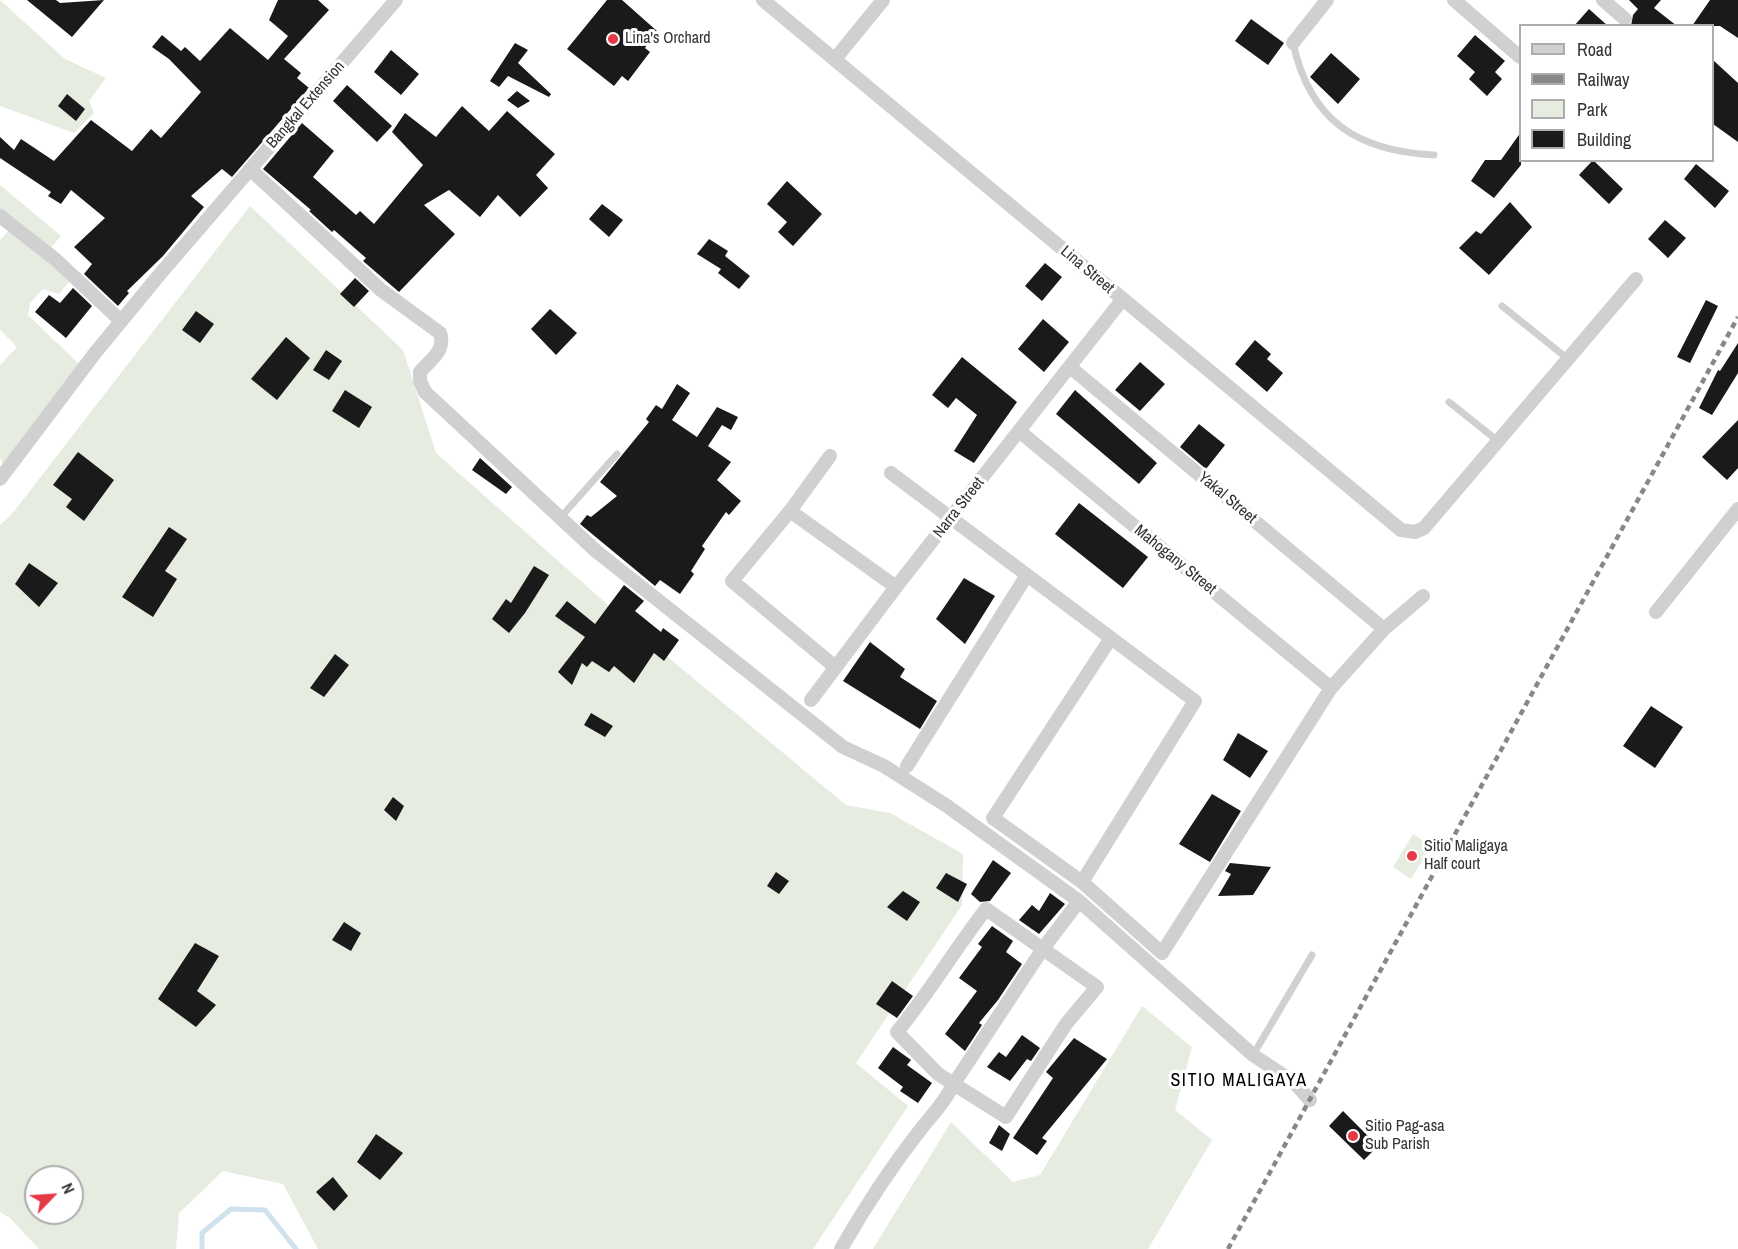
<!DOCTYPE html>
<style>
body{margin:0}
#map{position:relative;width:1738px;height:1249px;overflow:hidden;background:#fff;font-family:"Archivo Narrow",sans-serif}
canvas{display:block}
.legend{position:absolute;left:1519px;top:24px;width:195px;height:138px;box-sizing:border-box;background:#fff;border:2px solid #adadad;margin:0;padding:8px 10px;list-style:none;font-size:18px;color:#333}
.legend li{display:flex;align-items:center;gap:12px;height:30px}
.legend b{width:30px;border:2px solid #adadad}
.north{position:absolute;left:24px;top:1165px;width:60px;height:60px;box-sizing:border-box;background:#fff;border:2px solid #adadad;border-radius:50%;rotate:65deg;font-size:16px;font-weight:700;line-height:24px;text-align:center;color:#333}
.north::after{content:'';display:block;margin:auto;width:21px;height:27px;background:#e63946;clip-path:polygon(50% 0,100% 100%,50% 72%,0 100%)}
</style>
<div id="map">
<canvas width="1738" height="1249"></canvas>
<ul class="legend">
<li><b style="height:8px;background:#d0d0d0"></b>Road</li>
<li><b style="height:8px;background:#888"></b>Railway</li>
<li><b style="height:16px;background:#e6ecdf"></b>Park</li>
<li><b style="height:16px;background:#1a1a1a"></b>Building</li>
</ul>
<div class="north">N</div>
</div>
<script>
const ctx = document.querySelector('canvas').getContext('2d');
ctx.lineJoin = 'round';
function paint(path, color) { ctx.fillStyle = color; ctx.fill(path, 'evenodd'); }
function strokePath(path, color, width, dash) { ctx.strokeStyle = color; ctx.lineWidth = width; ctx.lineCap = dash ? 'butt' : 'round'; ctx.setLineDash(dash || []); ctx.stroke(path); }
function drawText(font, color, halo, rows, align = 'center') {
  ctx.font = font + ' "Archivo Narrow",sans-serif'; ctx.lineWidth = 6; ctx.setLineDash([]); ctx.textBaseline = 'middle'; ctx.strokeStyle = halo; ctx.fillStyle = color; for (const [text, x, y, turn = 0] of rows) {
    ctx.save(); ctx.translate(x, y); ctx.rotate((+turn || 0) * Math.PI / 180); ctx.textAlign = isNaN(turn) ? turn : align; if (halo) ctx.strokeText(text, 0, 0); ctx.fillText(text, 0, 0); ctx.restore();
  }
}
paint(new Path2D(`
 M 0,0 L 65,59 L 106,78 L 89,101 L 94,113 L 74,133 L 0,106 Z
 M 0,185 L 61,236 L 47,252 L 73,277 L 59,294 L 43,289 L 30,303 L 28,315 L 82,367 L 3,467 L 0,457 L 0,365 L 17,347 L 0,330 L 0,240 L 11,228 L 0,217 Z
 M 250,206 L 403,350 L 436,453 L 651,643 L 846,805 L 890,813 L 963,854 L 962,905 L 856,1063 L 908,1106 L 813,1249 L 318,1249 L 283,1184 L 223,1171 L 179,1213 L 176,1249 L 39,1249 L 10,1218 L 0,1212 L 0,525 L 12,514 ZM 36,1177 L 72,1177 L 72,1213 L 36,1213 Z
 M 1413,834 L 1431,846 L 1411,879 L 1393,867 Z
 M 1142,1006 L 1192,1047 L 1175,1110 L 1212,1140 L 1148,1249 L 873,1249 L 951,1122 L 1013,1182 L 1040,1175 Z`), '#e6ecdf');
strokePath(new Path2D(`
 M 202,1249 L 202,1233 L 231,1209 L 265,1210 L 296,1249`), '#cfe2ee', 5);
paint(new Path2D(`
 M 27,0 L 56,0 L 60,3 L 104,0 L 72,37 Z
 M 278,0 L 318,0 L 329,10 L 284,59 L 301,73 L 297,78 L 309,88 L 232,177 L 222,169 L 191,196 L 204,207 L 163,256 L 127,291 L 129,293 L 118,306 L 84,274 L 92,264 L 74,247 L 105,218 L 71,190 L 61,204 L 48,196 L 51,192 L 0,158 L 0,137 L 14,150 L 21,139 L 54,161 L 91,120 L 132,151 L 151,129 L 161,138 L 201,92 L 169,59 L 152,47 L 162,35 L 181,51 L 185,47 L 200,61 L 230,28 L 268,60 L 288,36 L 269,20 Z
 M 607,0 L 622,0 L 657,31 L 645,48 L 650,52 L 628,81 L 622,76 L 614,86 L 567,49 Z
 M 1629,0 L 1661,0 L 1654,8 L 1677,26 L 1631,26 L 1633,15 L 1638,9 Z
 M 1710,0 L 1738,0 L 1738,38 L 1720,26 L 1692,26 Z
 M 1589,9 L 1608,26 L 1574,26 Z
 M 1251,19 L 1284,43 L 1268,65 L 1235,41 Z
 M 1475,35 L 1505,61 L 1495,72 L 1502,79 L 1487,96 L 1469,79 L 1475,72 L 1457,56 Z
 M 515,43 L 528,50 L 518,63 L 551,94 L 549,97 L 508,76 L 499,87 L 490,81 Z
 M 391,50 L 419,74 L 401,95 L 374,72 Z
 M 1331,53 L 1360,79 L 1338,104 L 1310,77 Z
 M 1713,60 L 1738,83 L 1738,142 L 1713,124 Z
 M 347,85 L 392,126 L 377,142 L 333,101 Z
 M 517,91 L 530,101 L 518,108 L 507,100 Z
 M 67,94 L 85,109 L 76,121 L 58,106 Z
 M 462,106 L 489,131 L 507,111 L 555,154 L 536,175 L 548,188 L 520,217 L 498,195 L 480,217 L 449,190 L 424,205 L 455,234 L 399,292 L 363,261 L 366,258 L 334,230 L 332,232 L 309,211 L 311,210 L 263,169 L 302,123 L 334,151 L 313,177 L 356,215 L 360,211 L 374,224 L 423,165 L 392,132 L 405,113 L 436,137 Z
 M 1521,132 L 1521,165 L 1494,198 L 1471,181 L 1485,160 L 1501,160 Z
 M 1593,160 L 1623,189 L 1609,204 L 1579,175 Z
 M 1696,164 L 1729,191 L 1715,208 L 1684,179 Z
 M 787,181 L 822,214 L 793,246 L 778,232 L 787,222 L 767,204 Z
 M 1510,202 L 1532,227 L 1489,275 L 1459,248 L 1476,231 L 1481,234 Z
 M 602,204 L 623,220 L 609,237 L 589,219 Z
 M 1665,220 L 1686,238 L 1668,258 L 1648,239 Z
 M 709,239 L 728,251 L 725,256 L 750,276 L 739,289 L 718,273 L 721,269 L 697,254 Z
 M 1045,263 L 1062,277 L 1042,301 L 1025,286 Z
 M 355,278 L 369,291 L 354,307 L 340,294 Z
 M 73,288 L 92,306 L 66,338 L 35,312 L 49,295 L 60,303 Z
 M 1706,300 L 1718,306 L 1690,363 L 1677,357 Z
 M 550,309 L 577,333 L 556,355 L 531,329 Z
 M 196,311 L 214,324 L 200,343 L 182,330 Z
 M 1043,319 L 1069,342 L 1044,372 L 1018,349 Z
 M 286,337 L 310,358 L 277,400 L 251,379 Z
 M 1255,340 L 1271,354 L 1267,359 L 1283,373 L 1267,392 L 1235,364 Z
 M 1738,343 L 1738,373 L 1712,415 L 1699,408 L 1718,370 L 1720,371 Z
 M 326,350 L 342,361 L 329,380 L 313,370 Z
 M 962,357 L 1017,402 L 974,463 L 954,451 L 977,415 L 956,398 L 948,408 L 932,395 Z
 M 1140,362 L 1165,384 L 1140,411 L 1115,390 Z
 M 677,384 L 690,393 L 672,420 L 697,437 L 717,407 L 738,417 L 731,430 L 722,425 L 708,446 L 731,462 L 717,480 L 741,501 L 729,515 L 726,512 L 702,546 L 705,549 L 691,571 L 694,574 L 680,594 L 660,580 L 655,586 L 580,524 L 587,515 L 591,517 L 617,496 L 600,482 L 649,422 L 646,419 L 656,405 L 662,409 Z
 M 345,390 L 372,407 L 359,428 L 332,411 Z
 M 1075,390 L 1157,463 L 1139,484 L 1056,414 Z
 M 1738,420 L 1738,468 L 1727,480 L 1702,457 Z
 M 1199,424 L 1225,445 L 1206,469 L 1180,447 Z
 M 78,452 L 114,480 L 84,521 L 66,507 L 72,499 L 53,485 Z
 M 480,458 L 512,487 L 506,494 L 472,470 Z
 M 1079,503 L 1148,557 L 1123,588 L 1055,534 Z
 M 169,527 L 187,539 L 165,571 L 177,579 L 153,617 L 122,597 Z
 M 29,563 L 58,583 L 39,607 L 15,584 Z
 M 534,566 L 549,575 L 525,613 L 509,633 L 492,619 L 506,599 L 511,603 Z
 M 964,578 L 995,596 L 965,644 L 936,619 Z
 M 624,585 L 644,601 L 635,611 L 661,632 L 663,628 L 679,640 L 664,661 L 654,653 L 634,683 L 614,666 L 609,672 L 592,661 L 587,667 L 582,663 L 572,685 L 558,672 L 585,637 L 555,616 L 567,601 L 595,624 Z
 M 870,642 L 905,669 L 900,677 L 937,701 L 920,729 L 843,681 Z
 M 335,654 L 349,665 L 324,697 L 310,688 Z
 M 1651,706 L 1683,727 L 1655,768 L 1623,746 Z
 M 591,713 L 613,726 L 605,737 L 584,725 Z
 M 1238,733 L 1268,751 L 1250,778 L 1223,760 Z
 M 1212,794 L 1241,811 L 1210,862 L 1179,844 Z
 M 393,797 L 404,806 L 396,821 L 384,810 Z
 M 993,860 L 1011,873 L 990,901 L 980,902 L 971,894 Z
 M 1230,863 L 1271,867 L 1253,895 L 1218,896 L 1231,874 L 1225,871 Z
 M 776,872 L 789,881 L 779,894 L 767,886 Z
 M 946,873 L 967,884 L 958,902 L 936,888 Z
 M 903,891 L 920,902 L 907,921 L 887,907 Z
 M 1050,893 L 1065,904 L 1039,934 L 1019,920 L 1032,905 L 1039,911 Z
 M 344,922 L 361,933 L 351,951 L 332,940 Z
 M 992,926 L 1013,941 L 1006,952 L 1022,964 L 998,1000 L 979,1023 L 982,1025 L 965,1051 L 945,1034 L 977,991 L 959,978 L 982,947 L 978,944 Z
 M 195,943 L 219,956 L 197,991 L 216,1005 L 196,1027 L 158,999 Z
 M 892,981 L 913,996 L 897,1018 L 876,1004 Z
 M 1022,1035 L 1040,1048 L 1031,1061 L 1027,1059 L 1010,1081 L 987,1067 L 999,1052 L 1006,1057 Z
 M 1074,1038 L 1107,1059 L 1042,1138 L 1047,1141 L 1037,1155 L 1013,1138 L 1053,1078 L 1046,1072 Z
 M 893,1047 L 911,1060 L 907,1065 L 932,1083 L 918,1103 L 900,1091 L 903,1087 L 878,1068 Z
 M 1343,1111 L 1378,1146 L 1364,1160 L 1329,1126 Z
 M 999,1125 L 1010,1134 L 1002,1151 L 989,1143 Z
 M 376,1134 L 403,1153 L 380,1180 L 357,1162 Z
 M 333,1177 L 348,1196 L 334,1211 L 316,1192 Z`), '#1a1a1a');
strokePath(new Path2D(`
 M 1293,43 C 1310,121 1357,151 1434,155
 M 1502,306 L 1568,359
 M 1449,402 L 1498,441
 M 560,518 L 617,454
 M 1253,1055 L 1312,955`), '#d0d0d0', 7);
strokePath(new Path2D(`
 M 763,0 L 1401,530 L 1415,532 L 1424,528 L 1636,279
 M 1454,0 L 1520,57
 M 1603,0 L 1625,19
 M 1293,43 L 1327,0
 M 835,59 L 883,0
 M 250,169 L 381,290 L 440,333 C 446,351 431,359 420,372 L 420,381 L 425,392 L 596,551 L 843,747 L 884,766 L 947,806 L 1079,901 L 1253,1055 L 1295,1083 L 1310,1100
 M 0,216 L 55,259 L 121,321
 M 1070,367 L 1384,629
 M 1019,431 L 1331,688
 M 830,456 L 790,511 L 732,581 L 834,666
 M 891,473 L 1195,701 L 1082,882
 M 0,479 L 95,353 L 160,274 L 396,0
 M 790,511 L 896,587
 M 1656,612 L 1738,509
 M 1111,638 L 993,818 L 1082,882 L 1162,953 L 1331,688 L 1384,629 L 1423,596
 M 811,700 L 896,587 L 1122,300
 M 907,766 L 1027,575
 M 986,909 L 1097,987 L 1066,1024 L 1006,1117 L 938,1074 L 897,1032 C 929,993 955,949 986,909 Z
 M 841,1249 C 865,1207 891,1167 921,1129 C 934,1112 943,1105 953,1085 L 1042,950 L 1079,901`), '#d0d0d0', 14);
strokePath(new Path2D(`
 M 1228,1249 L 1738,317`), '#888', 4.5, [6, 4.5]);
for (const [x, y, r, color] of [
 [613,39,6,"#e63946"],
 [1412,856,6,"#e63946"],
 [1353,1136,6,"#e63946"]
]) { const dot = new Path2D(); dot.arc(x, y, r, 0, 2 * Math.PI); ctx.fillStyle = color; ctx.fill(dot); strokePath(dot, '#fff', 2); }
drawText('16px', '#333', '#fff', [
 ["Lina's Orchard",625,39],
 ["Sitio Maligaya",1424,847],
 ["Half court",1424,865],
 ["Sitio Pag-asa",1365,1127],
 ["Sub Parish",1365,1145]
], 'left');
drawText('16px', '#333', '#fff', [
 ["Bangkal Extension",306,105,-49],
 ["Lina Street",1087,270,40],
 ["Yakal Street",1227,498,40],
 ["Narra Street",959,508,-52],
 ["Mahogany Street",1175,560,39]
]);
ctx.letterSpacing = '1.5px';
drawText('18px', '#000', '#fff', [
 ["SITIO MALIGAYA",1239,1081]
]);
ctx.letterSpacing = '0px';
</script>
